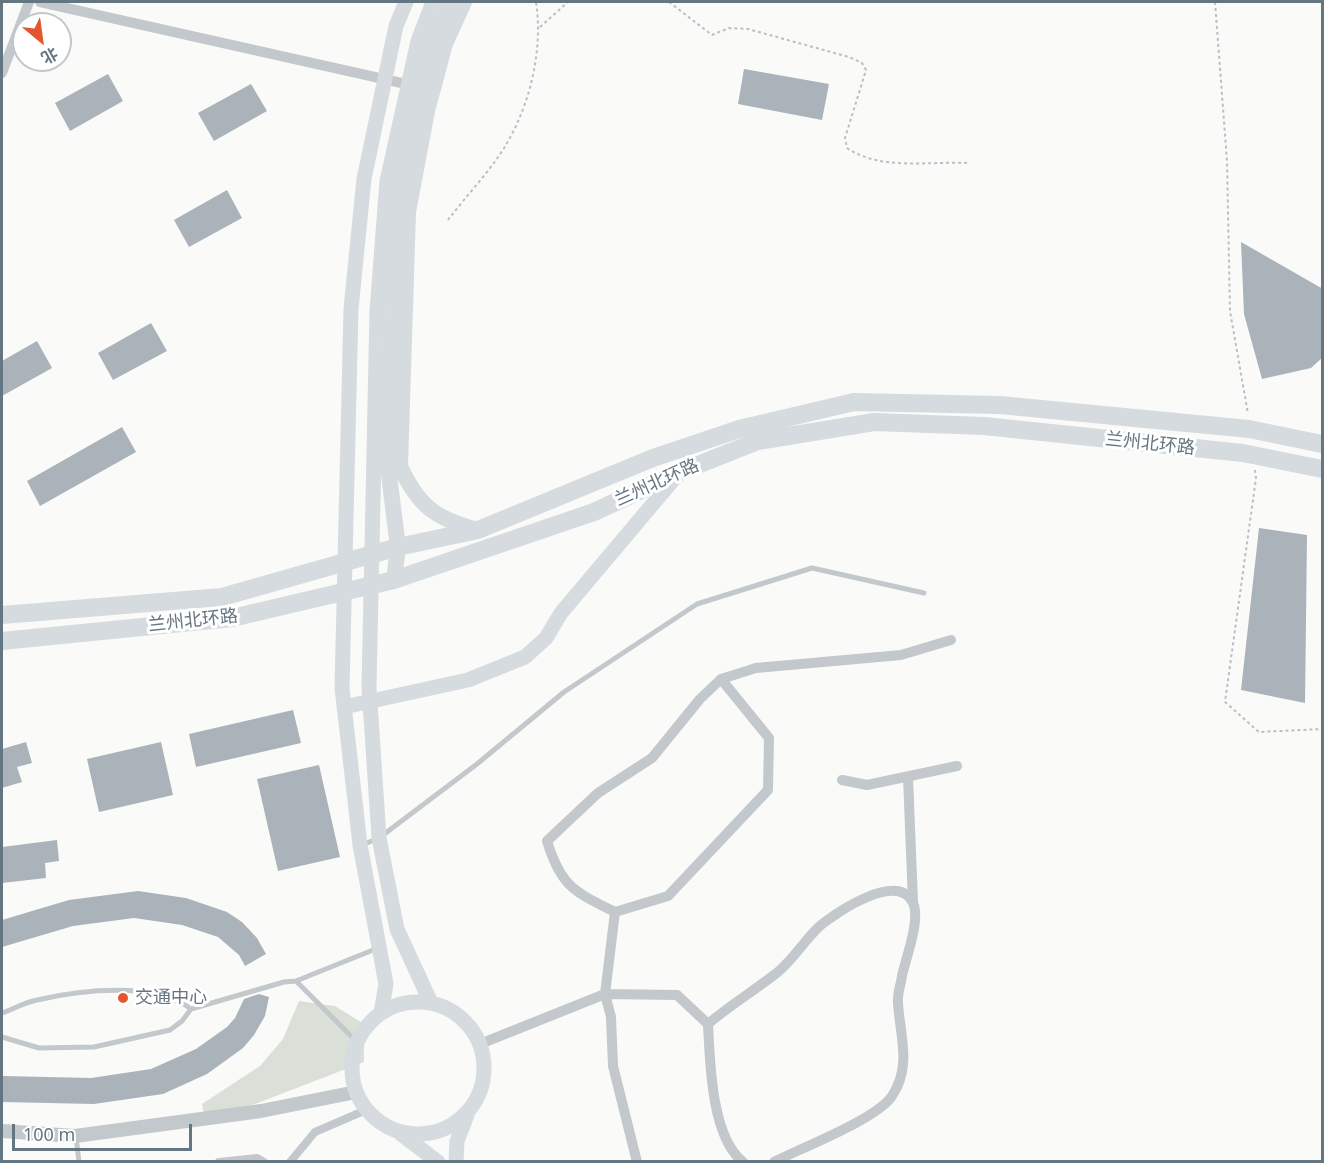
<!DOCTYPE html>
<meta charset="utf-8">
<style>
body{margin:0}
#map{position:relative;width:1324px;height:1163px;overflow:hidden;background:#fafaf8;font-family:"Noto Sans","Noto Sans SC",sans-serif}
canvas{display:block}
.frame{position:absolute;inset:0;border:3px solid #657683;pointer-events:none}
.north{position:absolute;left:12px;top:12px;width:60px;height:60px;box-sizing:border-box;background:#fff;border:2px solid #c1c8cd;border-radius:50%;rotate:151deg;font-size:16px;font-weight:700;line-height:24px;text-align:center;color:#657683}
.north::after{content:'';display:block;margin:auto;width:21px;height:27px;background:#e4572e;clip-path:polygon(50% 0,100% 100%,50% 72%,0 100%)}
.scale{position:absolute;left:12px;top:1124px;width:180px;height:27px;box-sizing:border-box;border:3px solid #657683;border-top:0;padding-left:8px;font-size:18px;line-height:21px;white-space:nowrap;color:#657683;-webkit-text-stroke:4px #fff;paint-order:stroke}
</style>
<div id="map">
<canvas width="1324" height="1163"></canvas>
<div class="frame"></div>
<div class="north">北</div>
<div class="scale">100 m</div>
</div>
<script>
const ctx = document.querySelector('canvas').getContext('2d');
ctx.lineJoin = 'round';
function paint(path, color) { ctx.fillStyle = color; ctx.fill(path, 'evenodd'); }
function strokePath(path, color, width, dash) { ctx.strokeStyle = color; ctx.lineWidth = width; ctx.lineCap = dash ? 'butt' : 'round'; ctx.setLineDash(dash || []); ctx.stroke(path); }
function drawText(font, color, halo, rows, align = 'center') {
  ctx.font = font + ' "Noto Sans","Noto Sans SC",sans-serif'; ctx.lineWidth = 6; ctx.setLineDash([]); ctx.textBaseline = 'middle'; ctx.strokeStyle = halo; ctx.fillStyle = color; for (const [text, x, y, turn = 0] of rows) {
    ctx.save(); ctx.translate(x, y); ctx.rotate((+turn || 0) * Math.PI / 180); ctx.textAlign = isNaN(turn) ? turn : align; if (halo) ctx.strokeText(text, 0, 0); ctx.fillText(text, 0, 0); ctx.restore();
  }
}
paint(new Path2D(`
 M 299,1001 L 335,1006 L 364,1024 L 364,1062 L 255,1104 L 204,1115 L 202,1104 L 260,1066 L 283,1039 Z`), '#dadfd7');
paint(new Path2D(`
 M 744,69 L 829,84 L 822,120 L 738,104 Z
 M 108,74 L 123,101 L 70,131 L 55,103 Z
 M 251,84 L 267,111 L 214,141 L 198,113 Z
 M 227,190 L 242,218 L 189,247 L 174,220 Z
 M 1241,242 L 1323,289 L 1323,357 L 1311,368 L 1262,379 L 1244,314 Z
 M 151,323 L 167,351 L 113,380 L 98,353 Z
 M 37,341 L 52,368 L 2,396 L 2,361 Z
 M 122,427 L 136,452 L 40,506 L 27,481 Z
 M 1259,528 L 1307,535 L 1305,703 L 1241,690 Z
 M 293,710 L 301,743 L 196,767 L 189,734 Z
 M 26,742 L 32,763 L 17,767 L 22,782 L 2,788 L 2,749 Z
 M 161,742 L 173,795 L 99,812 L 87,759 Z
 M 319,765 L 340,857 L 278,871 L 257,779 Z
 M 57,840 L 59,861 L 45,863 L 46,878 L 2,883 L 2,847 Z
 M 138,891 L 186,898 L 227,912 L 242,922 L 257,938 L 266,954 L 245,966 L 239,955 L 218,937 L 182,925 L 134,918 L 73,926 L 2,947 L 2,920 L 69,900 Z
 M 259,994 L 269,997 L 265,1016 L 254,1035 L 243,1048 L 207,1074 L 163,1094 L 94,1104 L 2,1102 L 2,1076 L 91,1078 L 151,1069 L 196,1049 L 227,1027 L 235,1018 L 244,999 Z`), '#aab3b9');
strokePath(new Path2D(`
 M 669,2 L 712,35 L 729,28 L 748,29 L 849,57 L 862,63 L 866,70 L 845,138 L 847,148 C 881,171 929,161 967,163
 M 1215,2 L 1227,161 L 1230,311 L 1248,414
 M 540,27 L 568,2
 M 448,220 C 466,196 493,168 507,143 C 531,102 543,48 536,2
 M 1255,470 L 1256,478 L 1225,702 L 1259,732 L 1322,729`), '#bbbfc2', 2, [3, 3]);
strokePath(new Path2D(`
 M 362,845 L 379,838 L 477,764 L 564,692 L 697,604 L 812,568 L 924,593
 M 296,981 L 378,948
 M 2,1013 C 14,1009 25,1002 37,1000 C 80,990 155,981 191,1009
 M 2,1037 L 39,1048 L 94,1047 L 170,1030 L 182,1021 L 191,1009 L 284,982 L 296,981 L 357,1042
 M 76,1137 L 79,1162`), '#c3c8cc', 5);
strokePath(new Path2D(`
 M 219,1162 L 257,1158 L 264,1162
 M 290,1162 L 315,1132 L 366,1110`), '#c3c8cc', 8);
strokePath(new Path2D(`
 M 40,2 L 415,86
 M 2,73 L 29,2
 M 721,679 L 769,738 L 768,790 L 668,896 L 615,912 C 575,892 561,887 547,841 L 598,793 L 652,758 L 700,699 L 721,679 L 756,668 L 901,655 L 951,640
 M 908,777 L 913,902
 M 842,780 L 867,785 L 957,766
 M 615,912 L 605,994 L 611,1017 L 613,1066 L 637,1162
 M 708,1024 C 729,1006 752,992 774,975 C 792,962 804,940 821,925 C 838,911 896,873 912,901 C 922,917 906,957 902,976 C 901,984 897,994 898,1003 C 900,1036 912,1066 892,1096 C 877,1119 801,1148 774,1162
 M 480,1044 L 605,994 L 677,995 L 708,1024 C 710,1061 711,1137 743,1162`), '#c3c8cc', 10);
strokePath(new Path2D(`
 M 2,1131 L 75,1136 L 261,1111 L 356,1092`), '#c3c8cc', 14);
strokePath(new Path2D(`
 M 344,707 L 468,680 L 525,657 L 546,638 L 561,613 L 679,473
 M352 1068a66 66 0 1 1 132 0a66 66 0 1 1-132 0Z
 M 431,1003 L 397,929 L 379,838 L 369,687 L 377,311 L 387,181 L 418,41 L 433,2
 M 381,1013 L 386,984 L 360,845 L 342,688 L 351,309 L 364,179 L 396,26 L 406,2
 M 401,1134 L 438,1162
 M 456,1162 L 457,1141 L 467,1115`), '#d6dbdf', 15);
strokePath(new Path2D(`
 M 464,2 L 445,44 L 427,111 L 408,212 L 400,466 C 418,506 436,519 478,530
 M 394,580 L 398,547 L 388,467 L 395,210 L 421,87 L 433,40 L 450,2`), '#d6dbdf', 16);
strokePath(new Path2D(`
 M 2,615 L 222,597 L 398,547 L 478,530 L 653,458 L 739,429 L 854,402 L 1000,405 L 1249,429 L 1322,444
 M 2,641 L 232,618 L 394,580 L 594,512 L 680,472 L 758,441 L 874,422 L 984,426 L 1243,453 L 1322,469`), '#d6dbdf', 18);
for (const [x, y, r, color] of [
 [123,998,6,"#e4572e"]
]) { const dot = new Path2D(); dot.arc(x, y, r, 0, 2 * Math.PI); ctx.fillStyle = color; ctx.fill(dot); strokePath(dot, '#fff', 2); }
drawText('18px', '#657683', '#fff', [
 ["兰州北环路",1150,444,6],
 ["兰州北环路",657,483,-24],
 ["兰州北环路",193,621,-6]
]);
drawText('18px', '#657683', '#fff', [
 ["交通中心",135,998]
], 'left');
</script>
